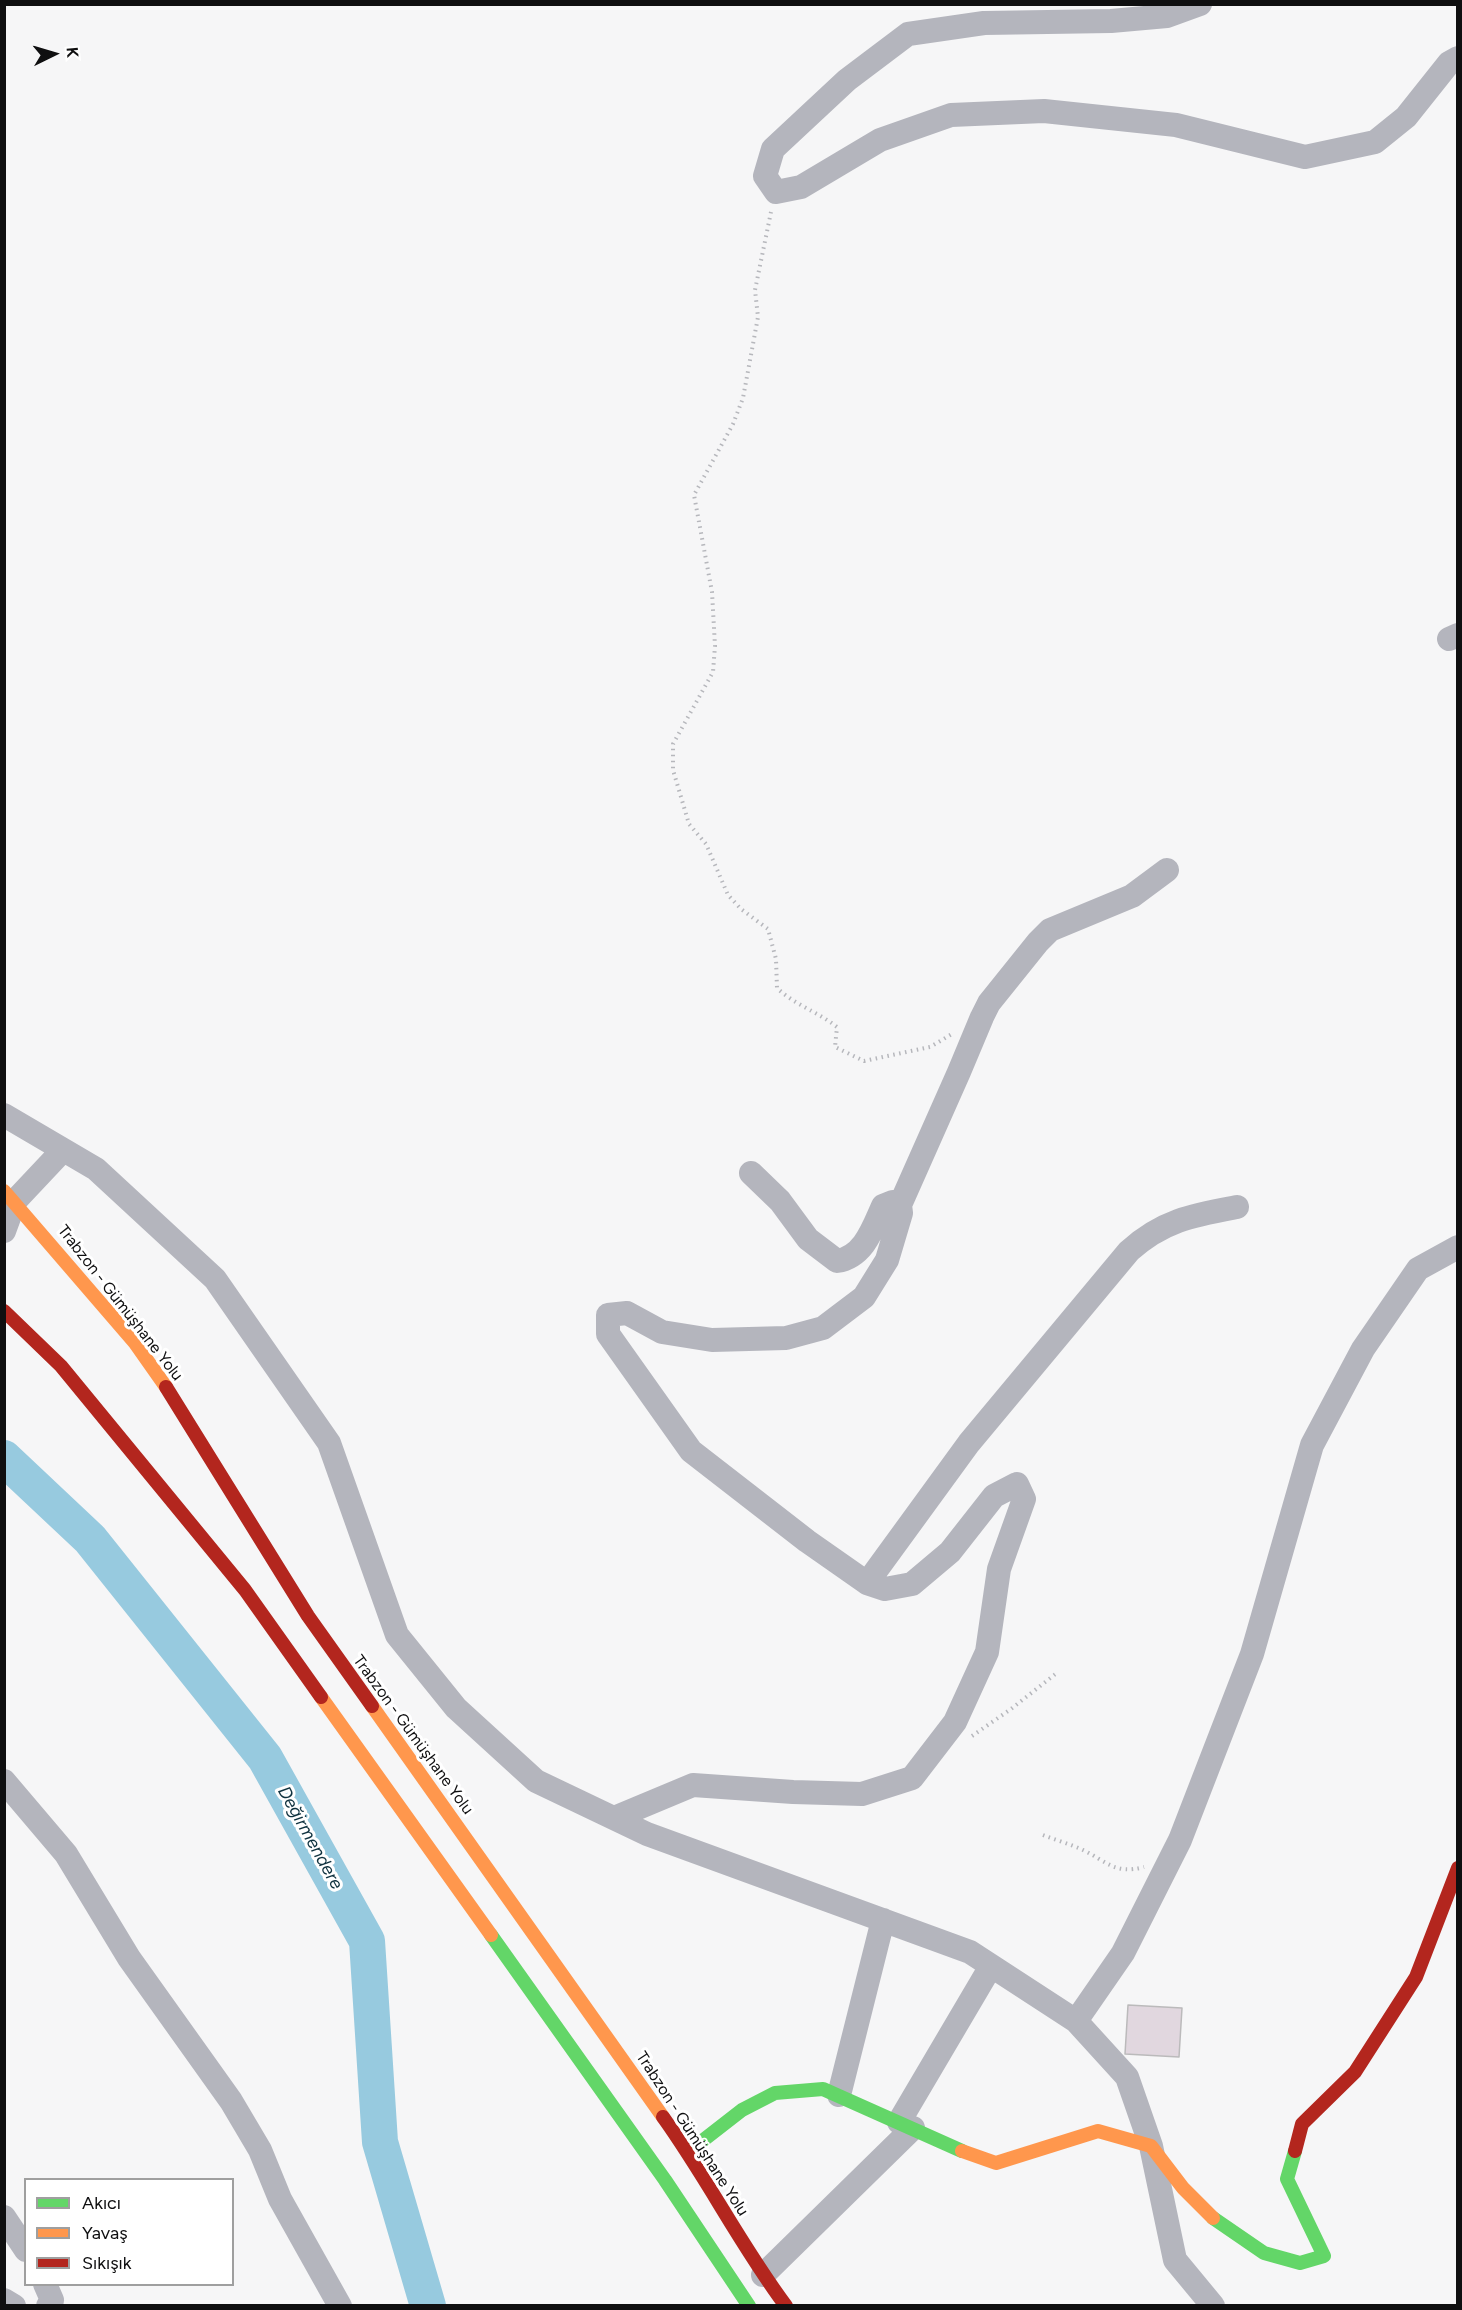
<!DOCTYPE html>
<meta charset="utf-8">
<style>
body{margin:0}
#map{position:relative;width:1462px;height:2310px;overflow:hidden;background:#f6f6f7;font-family:Figtree,sans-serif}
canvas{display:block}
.frame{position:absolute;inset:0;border:6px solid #0f0f10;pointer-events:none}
.legend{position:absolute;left:24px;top:2178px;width:210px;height:108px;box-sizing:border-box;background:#fff;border:2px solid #9f9f9f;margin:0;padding:8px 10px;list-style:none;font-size:18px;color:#0f0f10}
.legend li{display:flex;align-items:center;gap:12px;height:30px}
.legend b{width:30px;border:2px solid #9f9f9f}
.north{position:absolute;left:24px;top:24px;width:60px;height:60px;-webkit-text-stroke:4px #fff;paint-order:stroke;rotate:85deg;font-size:16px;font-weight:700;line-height:24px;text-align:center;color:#0f0f10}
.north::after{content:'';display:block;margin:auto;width:21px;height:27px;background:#0f0f10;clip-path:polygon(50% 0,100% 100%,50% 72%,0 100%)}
</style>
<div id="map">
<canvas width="1462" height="2310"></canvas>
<div class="frame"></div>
<ul class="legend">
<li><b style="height:8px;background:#63d668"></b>Akıcı</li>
<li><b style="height:8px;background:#ff974d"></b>Yavaş</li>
<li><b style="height:8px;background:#b3261e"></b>Sıkışık</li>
</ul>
<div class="north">K</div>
</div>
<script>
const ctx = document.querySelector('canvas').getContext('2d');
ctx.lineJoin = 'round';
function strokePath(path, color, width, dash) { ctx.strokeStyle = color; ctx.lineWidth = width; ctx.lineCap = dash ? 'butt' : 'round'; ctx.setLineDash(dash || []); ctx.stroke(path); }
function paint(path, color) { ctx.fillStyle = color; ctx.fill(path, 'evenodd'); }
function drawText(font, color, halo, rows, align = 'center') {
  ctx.font = font + ' Figtree,sans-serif'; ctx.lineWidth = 6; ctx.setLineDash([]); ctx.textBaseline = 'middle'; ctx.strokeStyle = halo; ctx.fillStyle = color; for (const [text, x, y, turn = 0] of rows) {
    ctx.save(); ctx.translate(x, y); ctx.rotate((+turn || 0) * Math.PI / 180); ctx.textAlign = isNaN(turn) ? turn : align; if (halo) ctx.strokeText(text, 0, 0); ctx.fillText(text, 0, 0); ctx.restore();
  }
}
strokePath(new Path2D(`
 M 4,1458 L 90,1539 L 265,1758 L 367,1941 L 380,2142 L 428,2306`), '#97cadf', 36);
const building = new Path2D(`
 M 1128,2005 L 1182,2008 L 1179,2057 L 1125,2054 Z`);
paint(building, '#e1d7df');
strokePath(building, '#bbbabb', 1.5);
strokePath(new Path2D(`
 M 771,212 L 755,290 L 758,317 L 743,398 L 733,424 L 694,495 L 712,592 L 715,646 L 713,672 L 673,744 L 673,770 L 689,824 L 706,844 L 728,895 L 741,909 L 768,929 L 776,959 L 777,988 C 795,1005 818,1012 837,1027 L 835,1047 L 864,1061 L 930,1047 L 952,1034
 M 972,1736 L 1011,1709 L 1058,1672
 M 1043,1835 C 1056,1840 1070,1844 1083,1850 C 1106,1861 1115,1875 1144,1867`), '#b6b7bc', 4, [1.5, 4.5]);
strokePath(new Path2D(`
 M 1200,4 L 1167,16 L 1111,21 L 984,23 L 908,34 L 847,80 L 773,149 L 765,176 L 776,192 L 801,187 L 880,140 L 951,115 L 1044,111 L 1176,125 L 1305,157 L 1375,142 L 1406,117 L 1449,63 L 1458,58
 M 1449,639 L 1458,635
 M 4,1115 L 96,1169 L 215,1279 L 329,1443 L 397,1635 L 456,1708 L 536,1781 L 647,1834 L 970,1952 L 1076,2021 L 1127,2077 L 1151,2146 L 1175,2260 L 1213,2306
 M 900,1205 L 959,1072 L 982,1017 L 989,1003 L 1038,942 L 1050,930 L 1132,896 L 1167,870
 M 4,1231 L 15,1201 L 63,1150
 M 867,1583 L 969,1443 L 1129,1251 C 1163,1220 1194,1215 1237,1207
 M 4,1781 L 66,1854 L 129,1958 L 231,2101 L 260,2150 L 280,2199 L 340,2306
 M 614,1818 L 693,1785 L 793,1792 L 862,1794 L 912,1778 L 955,1722 L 987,1652 L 999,1569 L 1024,1499 L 1017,1484 L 994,1496 L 950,1552 L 912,1584 L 885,1589 L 867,1583 L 807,1541 L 691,1451 L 608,1334 L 608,1315 L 627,1313 L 662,1332 L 712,1340 L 786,1338 L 823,1328 L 864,1297 L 887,1260 L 901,1213 L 900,1205 L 893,1202 L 883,1206 C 873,1228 864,1257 837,1261 L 808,1239 L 780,1201 L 751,1173
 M 1076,2021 L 1123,1953 L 1180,1840 L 1252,1654 L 1312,1445 L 1363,1349 L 1418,1269 L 1458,1247
 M 839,2095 L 883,1920
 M 899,2122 L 991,1966
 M 4,2217 L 26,2250
 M 763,2275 L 913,2128
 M 45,2284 L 52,2300 L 48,2306
 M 4,2300 L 14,2306`), '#b4b5bd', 24);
strokePath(new Path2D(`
 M 491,1935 L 665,2180 L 749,2306
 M 688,2152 L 742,2110 L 775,2093 L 823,2089 L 962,2151
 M 1213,2218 L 1264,2253 L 1300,2263 L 1324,2256 L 1287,2179 L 1295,2151`), '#63d668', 14);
strokePath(new Path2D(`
 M 4,1191 L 135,1343 L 166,1387
 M 321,1697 L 491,1935
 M 372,1706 L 663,2117
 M 962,2151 L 996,2163 L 1098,2131 L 1151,2146 L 1183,2188 L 1213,2218`), '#ff974d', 14);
strokePath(new Path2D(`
 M 4,1311 L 61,1366 L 245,1590 L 321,1697
 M 166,1387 L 308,1616 L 372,1706
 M 663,2117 C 707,2178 741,2246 786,2306
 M 1295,2151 L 1302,2124 L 1355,2072 L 1416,1977 L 1458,1868`), '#b3261e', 14);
drawText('16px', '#0f0f10', '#fff', [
 ["Trabzon - Gümüşhane Yolu",120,1303,52],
 ["Trabzon - Gümüşhane Yolu",413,1735,54],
 ["Trabzon - Gümüşhane Yolu",692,2134,57]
]);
drawText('italic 18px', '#0f323f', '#fff', [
 ["Değirmendere",310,1838,61]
]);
</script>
